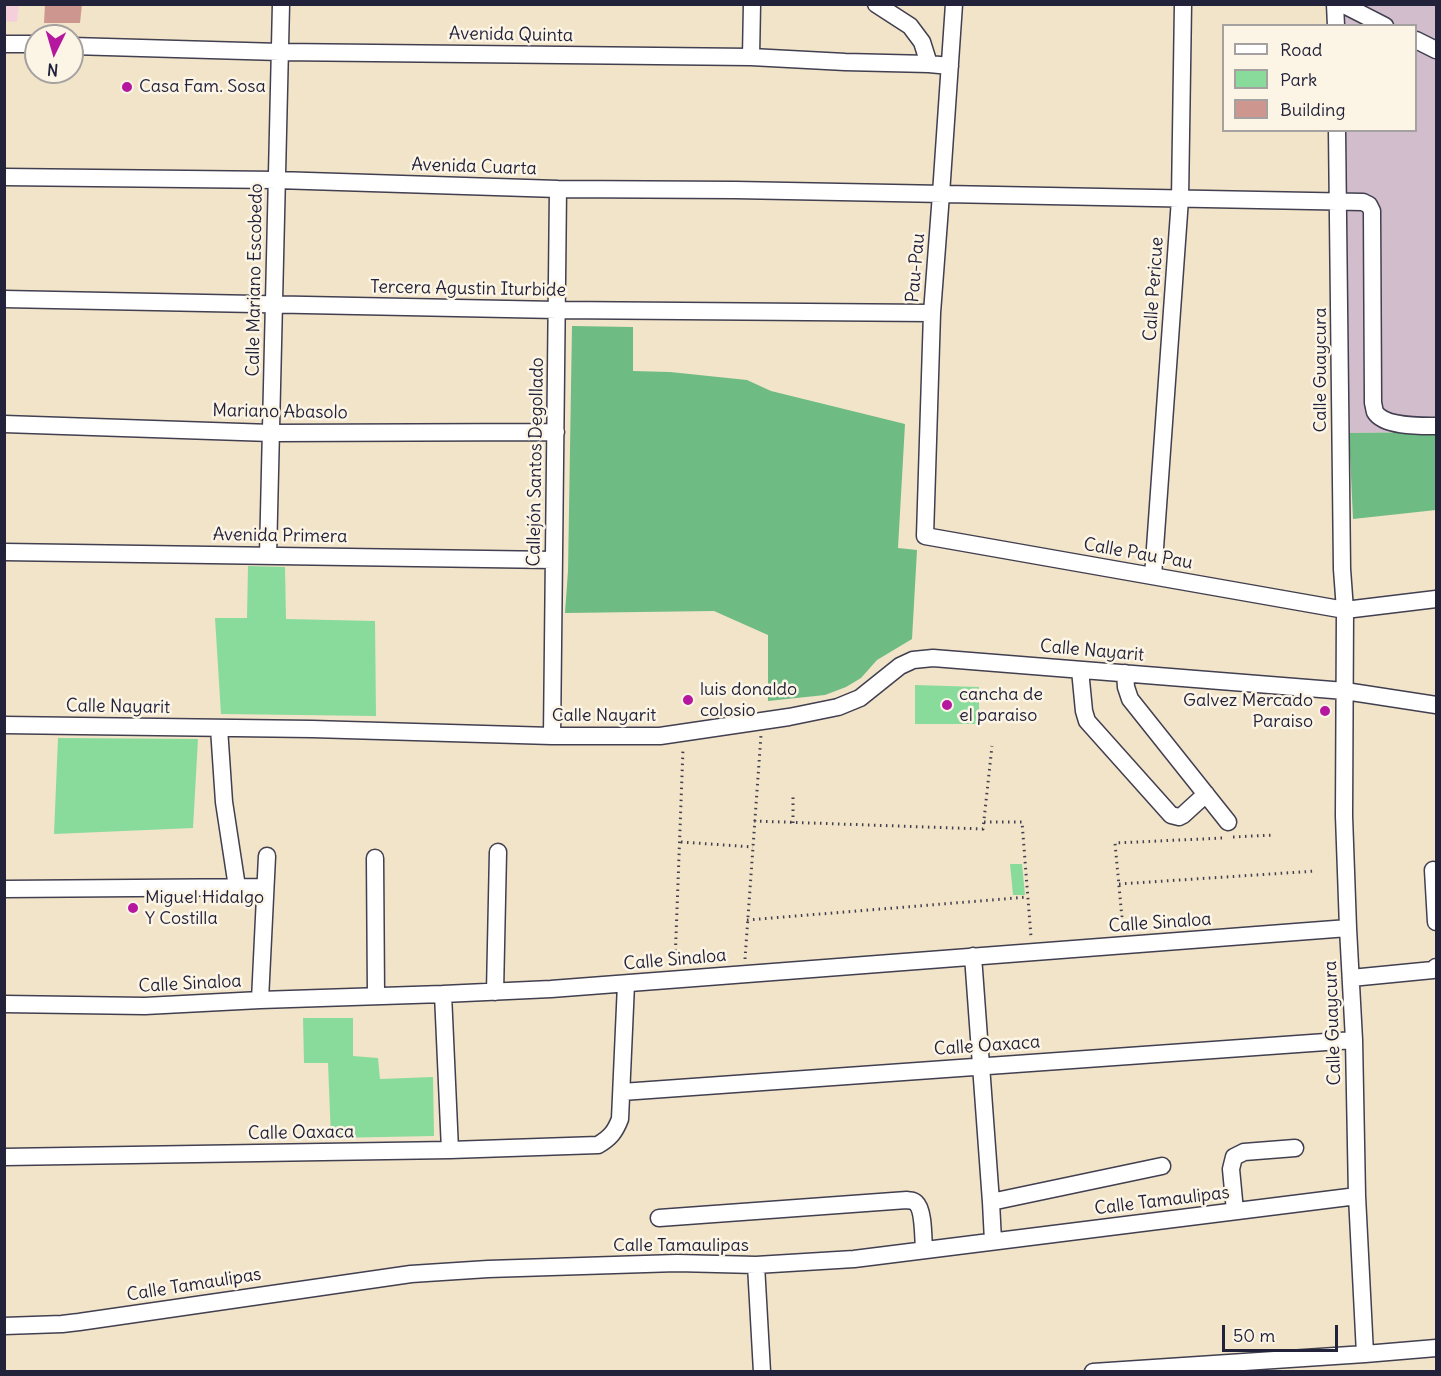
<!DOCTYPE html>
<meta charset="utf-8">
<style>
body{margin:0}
#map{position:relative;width:1441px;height:1376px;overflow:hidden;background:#f2e4c8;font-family:Delius,sans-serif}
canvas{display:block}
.frame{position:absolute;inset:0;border:6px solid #22223b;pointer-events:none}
.legend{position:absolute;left:1222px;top:24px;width:195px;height:108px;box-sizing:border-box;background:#fcf5e5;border:2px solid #a5a1a1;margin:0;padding:8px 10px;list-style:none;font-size:18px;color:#22223b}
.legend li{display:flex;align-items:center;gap:12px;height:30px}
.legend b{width:30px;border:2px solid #a5a1a1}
.north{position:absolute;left:24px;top:24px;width:60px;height:60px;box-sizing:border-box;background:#fcf5e5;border:2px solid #a5a1a1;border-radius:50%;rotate:185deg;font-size:16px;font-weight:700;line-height:24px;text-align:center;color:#22223b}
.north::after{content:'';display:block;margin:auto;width:21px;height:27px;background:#b5179e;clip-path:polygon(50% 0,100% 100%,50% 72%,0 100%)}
.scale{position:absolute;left:1222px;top:1325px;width:116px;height:27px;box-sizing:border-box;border:3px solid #22223b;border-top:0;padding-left:8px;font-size:18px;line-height:21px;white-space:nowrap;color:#22223b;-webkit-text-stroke:4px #fcf5e5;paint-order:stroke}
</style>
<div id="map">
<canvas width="1441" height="1376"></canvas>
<div class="frame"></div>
<ul class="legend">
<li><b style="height:8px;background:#fff"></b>Road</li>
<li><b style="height:16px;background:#89db9c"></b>Park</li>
<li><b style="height:16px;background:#cd9790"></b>Building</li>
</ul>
<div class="north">N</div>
<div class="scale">50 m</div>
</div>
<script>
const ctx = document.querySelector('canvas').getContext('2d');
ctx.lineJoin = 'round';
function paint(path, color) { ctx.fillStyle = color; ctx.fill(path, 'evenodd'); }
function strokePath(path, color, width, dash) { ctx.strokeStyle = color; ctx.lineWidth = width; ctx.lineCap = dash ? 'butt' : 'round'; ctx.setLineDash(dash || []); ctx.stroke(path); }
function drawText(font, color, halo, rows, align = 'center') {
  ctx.font = font + ' Delius,sans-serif'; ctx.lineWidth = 5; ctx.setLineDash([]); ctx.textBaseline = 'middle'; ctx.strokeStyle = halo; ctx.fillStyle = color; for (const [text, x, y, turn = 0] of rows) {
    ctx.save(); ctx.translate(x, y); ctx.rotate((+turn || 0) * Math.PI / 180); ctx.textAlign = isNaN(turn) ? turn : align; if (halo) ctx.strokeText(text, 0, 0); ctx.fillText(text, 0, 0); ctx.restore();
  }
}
paint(new Path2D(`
 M 4,5 L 19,5 L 17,22 L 5,21 Z`), '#f5cfdb');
paint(new Path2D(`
 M 1341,5 L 1436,5 L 1436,432 L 1349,433 L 1343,131 L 1416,130 L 1416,26 L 1341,25 Z`), '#d1bdcc');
paint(new Path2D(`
 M 248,566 L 285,567 L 286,619 L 375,621 L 376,716 L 221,714 L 215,618 L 247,618 Z
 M 915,685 L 979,687 L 979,724 L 915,724 Z
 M 58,738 L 198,739 L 193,828 L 54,834 Z
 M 1010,864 L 1022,864 L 1025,895 L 1013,895 Z
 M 303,1018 L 353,1018 L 353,1056 L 378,1058 L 380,1079 L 433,1077 L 434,1136 L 331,1138 L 328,1063 L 304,1063 Z`), '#89db9c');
paint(new Path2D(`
 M 572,326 L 633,327 L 633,371 L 670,372 L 747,380 L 771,391 L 905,424 L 898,548 L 917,550 L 912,639 L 877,660 L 861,678 L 846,687 L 825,695 L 768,701 L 768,635 L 714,611 L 565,613 L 568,571 Z
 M 1436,432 L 1436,510 L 1353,519 L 1349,433 Z`), '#6ebb84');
paint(new Path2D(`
 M 45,4 L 82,4 L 80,23 L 44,23 Z`), '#cd9790');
const minor = new Path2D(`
 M 876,4 L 910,26 L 922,42 L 929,64
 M 954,4 L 941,194 L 932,313 L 925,536 L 1345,610 L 1436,599
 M 1335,4 L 1336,26
 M 1342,4 L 1385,26
 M 1416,40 L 1436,50
 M 4,44 L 36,44
 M 72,46 L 280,52 L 751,57 L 845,62 L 929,64 L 950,66
 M 751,57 L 752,4
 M 1337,130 L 1342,569 L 1345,610 L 1344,816 L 1348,928 L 1354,1040 L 1357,1196 L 1365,1354
 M 4,177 L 277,180 L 558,189 L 735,190 L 1363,202 L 1369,205 L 1372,211 L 1373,403 C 1374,406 1374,409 1375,412 C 1384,427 1421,426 1436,426
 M 4,299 L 557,310 L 932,313
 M 4,424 L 271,433 L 556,432
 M 4,552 L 554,560
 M 268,556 L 281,4
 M 1153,576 L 1180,199 L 1183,4
 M 1080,670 L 1084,711 L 1087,721 L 1171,815 L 1179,817 L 1183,815 L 1206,794
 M 1125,673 L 1126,687 L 1130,699 L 1228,822
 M 4,725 L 312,729 L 552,736 L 660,736 L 789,717 L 838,707 L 860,698 L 900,666 L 913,660 L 933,658 L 1345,691 L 1436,705
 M 219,728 L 224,802 L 237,887
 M 552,736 L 558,189
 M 375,858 L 376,996
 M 1433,870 L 1436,922
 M 4,889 L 265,887
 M 973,956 L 991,1202 L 993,1241
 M 1351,978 L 1433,970 L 1436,967
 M 495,992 L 498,852
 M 443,994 L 450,1150
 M 260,1000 L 267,856
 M 4,1004 L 145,1006 L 260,1000 L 443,994 L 551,989 L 1348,928
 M 622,1092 L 1354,1040
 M 4,1157 L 450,1150 L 598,1145 C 610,1138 615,1132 620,1119 L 626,984
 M 991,1202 L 1162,1166
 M 1235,1211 L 1231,1169 L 1234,1157 L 1244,1152 L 1295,1148
 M 659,1218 L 907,1200 C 911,1201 913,1200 916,1203 C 924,1210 923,1239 924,1249
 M 756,1265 L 762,1372
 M 4,1326 L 62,1324 L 79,1322 L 411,1274 L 488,1269 L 677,1263 L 756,1265 L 854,1259 L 1357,1196
 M 1093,1372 L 1365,1354 L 1436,1348`);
strokePath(minor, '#413f50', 19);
strokePath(new Path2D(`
 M 754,821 L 983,829 L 992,746
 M 984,822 L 1022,822 L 1031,937
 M 793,823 L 793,796
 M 1233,837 L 1273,835
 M 681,842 L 753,847
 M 1119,884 L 1316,871
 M 747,920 L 1028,897
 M 1123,929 L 1115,843 L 1223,838
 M 745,959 L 761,735
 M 675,963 L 683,749`), '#413f50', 3, [1.5, 4.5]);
strokePath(minor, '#fff', 16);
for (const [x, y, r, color] of [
 [127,87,6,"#b5179e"],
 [688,700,6,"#b5179e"],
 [947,705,6,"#b5179e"],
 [1325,711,6,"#b5179e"],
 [133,908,6,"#b5179e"]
]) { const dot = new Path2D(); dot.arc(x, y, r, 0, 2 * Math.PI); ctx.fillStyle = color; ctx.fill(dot); strokePath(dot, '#fcf5e5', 2); }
drawText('18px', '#22223b', '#fcf5e5', [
 ["Avenida Quinta",511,35,1],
 ["Avenida Cuarta",474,167,2],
 ["Pau-Pau",916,268,-85],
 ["Calle Mariano Escobedo",255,280,-89],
 ["Tercera Agustin Iturbide",468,289,1],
 ["Calle Pericue",1154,289,-86],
 ["Calle Guaycura",1321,370,-90],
 ["Mariano Abasolo",280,412,1],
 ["Callejón Santos Degollado",536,462,-89],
 ["Avenida Primera",280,536,1],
 ["Calle Pau Pau",1138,554,10],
 ["Calle Nayarit",1092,651,5],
 ["Calle Nayarit",118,707,1],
 ["Calle Nayarit",604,716],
 ["Calle Sinaloa",1160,923,-4],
 ["Calle Sinaloa",675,960,-5],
 ["Calle Sinaloa",190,984,-3],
 ["Calle Guaycura",1333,1023,-92],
 ["Calle Oaxaca",987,1046,-4],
 ["Calle Oaxaca",301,1133,-1],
 ["Calle Tamaulipas",1162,1201,-7],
 ["Calle Tamaulipas",681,1246],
 ["Calle Tamaulipas",194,1285,-9]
]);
drawText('18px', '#22223b', '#fcf5e5', [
 ["Casa Fam. Sosa",139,87],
 ["luis donaldo",700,690],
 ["colosio",700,711],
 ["cancha de",959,695],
 ["el paraiso",959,716],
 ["Galvez Mercado",1313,701,"right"],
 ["Paraiso",1313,722,"right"],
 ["Miguel Hidalgo",145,898],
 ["Y Costilla",145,919]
], 'left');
</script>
